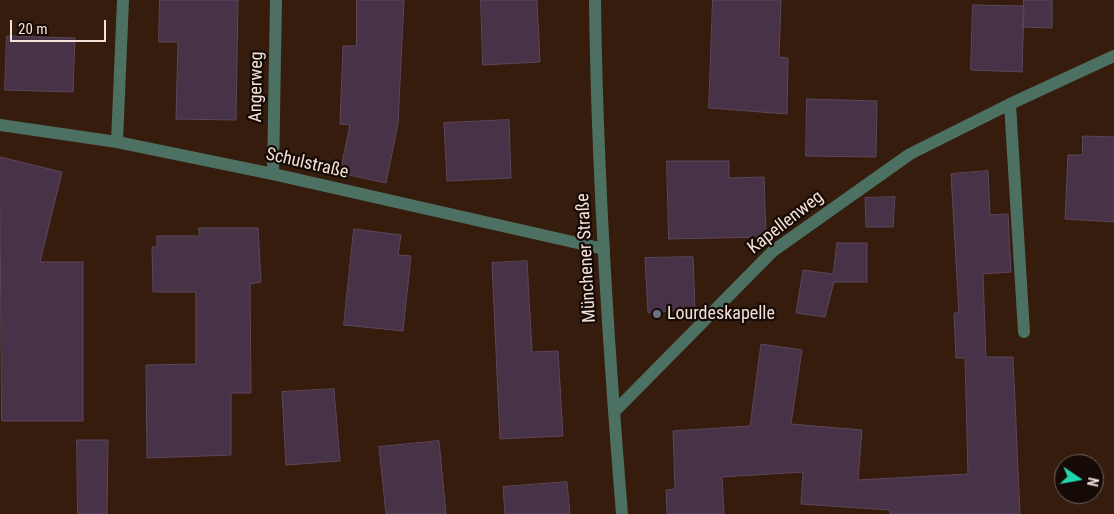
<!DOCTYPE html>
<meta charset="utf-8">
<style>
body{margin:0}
#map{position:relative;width:1114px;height:514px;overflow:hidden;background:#351c0d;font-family:"Roboto Condensed",sans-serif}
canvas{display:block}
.north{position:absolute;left:1054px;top:454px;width:50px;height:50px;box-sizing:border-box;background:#150a05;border:1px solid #6e6059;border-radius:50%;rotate:102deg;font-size:14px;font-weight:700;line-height:20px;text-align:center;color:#f3e1d8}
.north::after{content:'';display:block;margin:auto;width:18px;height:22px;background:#22d5af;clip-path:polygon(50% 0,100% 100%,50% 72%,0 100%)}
.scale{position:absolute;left:10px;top:20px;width:96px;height:22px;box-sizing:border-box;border:2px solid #f3e1d8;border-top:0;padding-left:6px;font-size:15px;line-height:18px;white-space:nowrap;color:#f3e1d8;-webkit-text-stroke:4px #150a05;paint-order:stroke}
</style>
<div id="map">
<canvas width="1114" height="514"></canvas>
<div class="north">N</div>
<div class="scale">20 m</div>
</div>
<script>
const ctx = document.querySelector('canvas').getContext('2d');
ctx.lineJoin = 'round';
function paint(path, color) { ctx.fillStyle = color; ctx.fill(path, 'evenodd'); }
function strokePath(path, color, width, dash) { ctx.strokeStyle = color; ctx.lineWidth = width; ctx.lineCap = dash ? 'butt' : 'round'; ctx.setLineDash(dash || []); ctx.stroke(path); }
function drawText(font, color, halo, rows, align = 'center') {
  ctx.font = font + ' "Roboto Condensed",sans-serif'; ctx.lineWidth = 4.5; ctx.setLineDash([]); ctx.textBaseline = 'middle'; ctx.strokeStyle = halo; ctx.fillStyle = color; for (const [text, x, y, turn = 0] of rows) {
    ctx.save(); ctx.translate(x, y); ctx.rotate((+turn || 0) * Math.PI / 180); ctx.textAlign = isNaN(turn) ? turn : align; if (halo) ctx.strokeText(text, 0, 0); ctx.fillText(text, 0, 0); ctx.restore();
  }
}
const building = new Path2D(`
 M 160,0 L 238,0 L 236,120 L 176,119 L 178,42 L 159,42 Z
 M 357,0 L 404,0 L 398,124 L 386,183 L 340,173 L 350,125 L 340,124 L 343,46 L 356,46 Z
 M 481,0 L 537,0 L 540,62 L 483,65 Z
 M 713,0 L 781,0 L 779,57 L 788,58 L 787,114 L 709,108 Z
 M 1024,0 L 1052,0 L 1052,28 L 1023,27 Z
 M 973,5 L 1024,6 L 1022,72 L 971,70 Z
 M 7,36 L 75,38 L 73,92 L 5,90 Z
 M 807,99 L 877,101 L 876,157 L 806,156 Z
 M 509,120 L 511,178 L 447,181 L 444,123 Z
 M 1083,136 L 1114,137 L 1114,222 L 1065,219 L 1068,155 L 1082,155 Z
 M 0,157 L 62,172 L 40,262 L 83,262 L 83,421 L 2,421 Z
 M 667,161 L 729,161 L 729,178 L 764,177 L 766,237 L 669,239 Z
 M 988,171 L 990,215 L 1008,214 L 1011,272 L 983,274 L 986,357 L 1013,357 L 1020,514 L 890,514 L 890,510 L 801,504 L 803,472 L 722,477 L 724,514 L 667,514 L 666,490 L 675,489 L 673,431 L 750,426 L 761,344 L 802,350 L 791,424 L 862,430 L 858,480 L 968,474 L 965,358 L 956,358 L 954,313 L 959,313 L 951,174 Z
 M 895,197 L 893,227 L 866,227 L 865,198 Z
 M 199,228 L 258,228 L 261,282 L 250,284 L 251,393 L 231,393 L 231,455 L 147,458 L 146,365 L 196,364 L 196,292 L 153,292 L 152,247 L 157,247 L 157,236 L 199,236 Z
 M 354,229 L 401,235 L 398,255 L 411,256 L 403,331 L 344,325 Z
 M 837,243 L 867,243 L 867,282 L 834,282 L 825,317 L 796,313 L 803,270 L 833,274 Z
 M 693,257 L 695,309 L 648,313 L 645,258 Z
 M 527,261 L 532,352 L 558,351 L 563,436 L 500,439 L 492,263 Z
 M 334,389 L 340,461 L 286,465 L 282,392 Z
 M 77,440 L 108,440 L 107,514 L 78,514 Z
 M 439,441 L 446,514 L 386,514 L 379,447 Z
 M 567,482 L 570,514 L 505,514 L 503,487 Z`);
paint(building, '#483247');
strokePath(building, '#5d465c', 1);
strokePath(new Path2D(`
 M 1010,104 L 1024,332
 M 0,125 L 117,142 L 273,174 L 604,249
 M 117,142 L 123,0
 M 273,174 L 276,0
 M 614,412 L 773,251 L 910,154 L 1010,104 L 1114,56`), '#4c7062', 12);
strokePath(new Path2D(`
 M 595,0 C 597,172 608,343 622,514`), '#4c7062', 12);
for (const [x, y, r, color] of [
 [657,314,5,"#6b7280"]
]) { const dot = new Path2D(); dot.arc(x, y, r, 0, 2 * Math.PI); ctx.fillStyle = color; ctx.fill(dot); strokePath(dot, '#150a05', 2); }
drawText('18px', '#f3e1d8', '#150a05', [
 ["Angerweg",257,87,-89],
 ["Schulstraße",307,164,13],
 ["Kapellenweg",786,223,-38],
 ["Münchener Straße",587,258,-93]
]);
drawText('18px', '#f3e1d8', '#150a05', [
 ["Lourdeskapelle",667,314]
], 'left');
</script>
